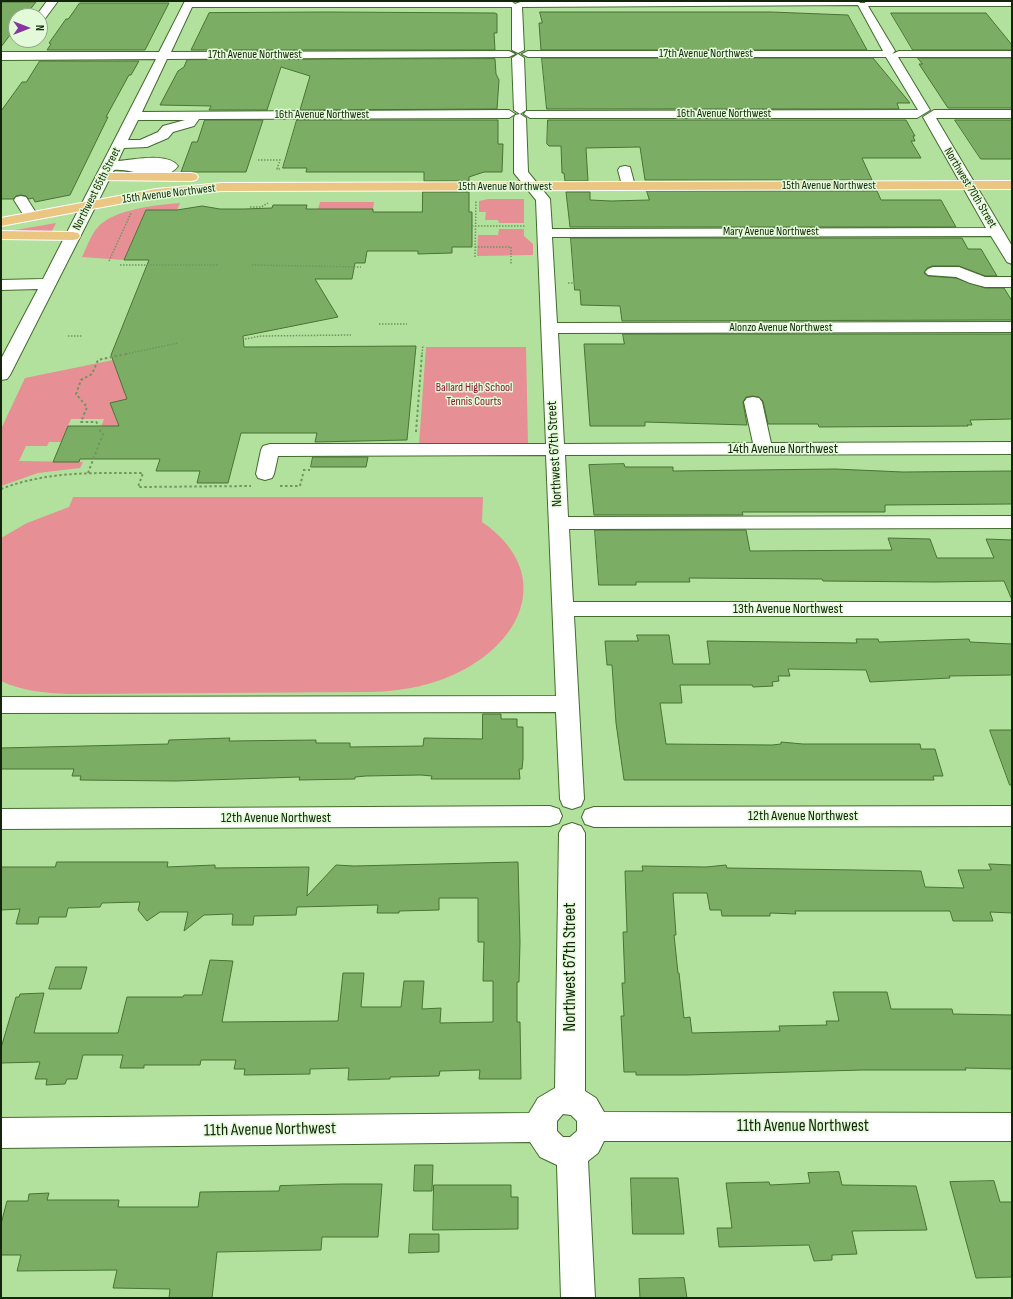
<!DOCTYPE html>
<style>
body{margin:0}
#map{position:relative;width:1013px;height:1299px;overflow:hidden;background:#b2e19d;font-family:"Sofia Sans Condensed",sans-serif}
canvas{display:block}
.frame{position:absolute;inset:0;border:2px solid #13250a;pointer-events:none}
.north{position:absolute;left:8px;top:8px;width:40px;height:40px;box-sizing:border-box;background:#e2fad8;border:1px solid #8fa586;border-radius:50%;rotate:90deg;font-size:11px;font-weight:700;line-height:16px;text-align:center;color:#13250a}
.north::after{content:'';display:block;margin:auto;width:14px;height:18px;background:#8835a4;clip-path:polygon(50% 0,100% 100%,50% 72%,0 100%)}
</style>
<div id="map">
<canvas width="1013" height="1299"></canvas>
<div class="frame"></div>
<div class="north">N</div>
</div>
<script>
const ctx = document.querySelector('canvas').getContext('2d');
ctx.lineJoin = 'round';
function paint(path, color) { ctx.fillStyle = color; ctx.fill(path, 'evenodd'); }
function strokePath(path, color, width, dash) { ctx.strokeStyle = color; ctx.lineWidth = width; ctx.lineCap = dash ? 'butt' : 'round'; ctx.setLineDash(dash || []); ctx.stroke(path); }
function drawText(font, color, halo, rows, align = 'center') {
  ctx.font = font + ' "Sofia Sans Condensed",sans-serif'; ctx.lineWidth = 3; ctx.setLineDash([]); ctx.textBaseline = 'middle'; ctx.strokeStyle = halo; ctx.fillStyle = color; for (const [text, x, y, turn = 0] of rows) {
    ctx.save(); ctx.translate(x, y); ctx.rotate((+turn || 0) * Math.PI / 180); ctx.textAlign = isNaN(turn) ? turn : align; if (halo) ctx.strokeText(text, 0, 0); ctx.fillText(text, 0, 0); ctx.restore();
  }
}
paint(new Path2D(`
 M 488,199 L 524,199 L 524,223 L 499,223 L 498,220 L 485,220 L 486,212 L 479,212 L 479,201 Z
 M 320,202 L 374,202 L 373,209 L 318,209 Z
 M 180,203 L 177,210 L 146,210 L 124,260 L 82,257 C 87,247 91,234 98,227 C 114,209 157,205 180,203 Z
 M 56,223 L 51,233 L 4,232 Z
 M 499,229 L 524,229 L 524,236 L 533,244 L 533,255 L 477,256 L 478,235 L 498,235 Z
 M 426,347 L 526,347 L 528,444 L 419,444 Z
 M 113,360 L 127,399 L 110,403 L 117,422 L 137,418 L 166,418 L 99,432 L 104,419 L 71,419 L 61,442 L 49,442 L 47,446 L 26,446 L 19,461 L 83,462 L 80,468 L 38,473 L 1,486 L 1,429 L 25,378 Z
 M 73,497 L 483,497 L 482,522 C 549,568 529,634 465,669 C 436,685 404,691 371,692 L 68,694 C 45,693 22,691 1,681 L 1,538 L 27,523 L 69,507 Z`), '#e68f94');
const building = new Path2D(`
 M 1,2 L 36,2 L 25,16 L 16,16 L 16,27 L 1,47 Z
 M 80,3 L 169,3 L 145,50 L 47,50 L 51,44 L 49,43 L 66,19 L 68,19 Z
 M 327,12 L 495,13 L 497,14 L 497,33 L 494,33 L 495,50 L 191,50 L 209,13 Z
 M 540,12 L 771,12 L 848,15 L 867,50 L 541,50 L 539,23 L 542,23 Z
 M 891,13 L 986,13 L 1012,45 L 1012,50 L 913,50 Z
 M 542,58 L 873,58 L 910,103 L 897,103 L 899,109 L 547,109 Z
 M 918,58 L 1012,58 L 1012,108 L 948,108 L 919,64 L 922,64 Z
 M 495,59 L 496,74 L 499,80 L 497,109 L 300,110 L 310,76 L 281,67 L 267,110 L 209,110 L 211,106 L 160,105 L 178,71 L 184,67 L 187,60 Z
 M 40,61 L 139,61 L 131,75 L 129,75 L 106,117 L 108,117 L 70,195 L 35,202 L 33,198 L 29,199 L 26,196 L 21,195 L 16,196 L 13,199 L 1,199 L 1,111 L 22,82 L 26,82 Z
 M 205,120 L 263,120 L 246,172 L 181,172 L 192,142 L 197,142 Z
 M 297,120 L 498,120 L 498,144 L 503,144 L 502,172 L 484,172 L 469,177 L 469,181 L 424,181 L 424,172 L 306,172 L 307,168 L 283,168 Z
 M 548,120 L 906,120 L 915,136 L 913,136 L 915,141 L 911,141 L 921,158 L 862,158 L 872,180 L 645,180 L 640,147 L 586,148 L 588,181 L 565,181 L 564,173 L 562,173 L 561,146 L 549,146 L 547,144 Z
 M 955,120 L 1012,120 L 1012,159 L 981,159 Z
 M 647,191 L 877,191 L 881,200 L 941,200 L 956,227 L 570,227 L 566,192 L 590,192 L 590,200 L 611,201 L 649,200 Z
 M 423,192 L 469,192 L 469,212 L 472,212 L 472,247 L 452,247 L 452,253 L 418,254 L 418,251 L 367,251 L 365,263 L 355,263 L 352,279 L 315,279 L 338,317 L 243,336 L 244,347 L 416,346 L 407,440 L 315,442 L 317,433 L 241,433 L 228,483 L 197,483 L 200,471 L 156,471 L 160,459 L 80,459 L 79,462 L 53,462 L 68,426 L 119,426 L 110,403 L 127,399 L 111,355 L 149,260 L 124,260 L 146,210 L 177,210 L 202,206 L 220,209 L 244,209 L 272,208 L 273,205 L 307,205 L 306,209 L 373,209 L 373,212 L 422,212 Z
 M 571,238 L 962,238 L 968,249 L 981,249 L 997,276 L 985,276 L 959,266 L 932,266 L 927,268 L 924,273 L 928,276 L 956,278 L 985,288 L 1004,288 L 1012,301 L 1012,320 L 622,321 L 620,306 L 581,305 L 580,290 L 575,290 Z
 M 623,334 L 1012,334 L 1012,419 L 970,420 L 972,425 L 967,425 L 968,426 L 819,427 L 818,424 L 768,424 L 763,401 L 759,397 L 753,396 L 746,397 L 743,402 L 747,425 L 645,422 L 645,426 L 590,426 L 584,344 L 624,344 Z
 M 313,457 L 368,457 L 366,467 L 311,467 Z
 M 624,464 L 625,467 L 673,467 L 673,471 L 835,469 L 903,472 L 1012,471 L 1012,504 L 885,505 L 885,512 L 742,512 L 743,515 L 594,515 L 589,465 Z
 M 595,530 L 746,530 L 750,551 L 892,550 L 888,538 L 930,539 L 937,558 L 994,558 L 986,539 L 1012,540 L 1012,600 L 1004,581 L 935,582 L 823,581 L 822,579 L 689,578 L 690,582 L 636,582 L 636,585 L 599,585 Z
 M 637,635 L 669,635 L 673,664 L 710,664 L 707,641 L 857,643 L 856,639 L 878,639 L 879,642 L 969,639 L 970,642 L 1012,644 L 1012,675 L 949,676 L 950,678 L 870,682 L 866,670 L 788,669 L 790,676 L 778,676 L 779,681 L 772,682 L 773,686 L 753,687 L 752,685 L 680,685 L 682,703 L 660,703 L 666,744 L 772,745 L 781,744 L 781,742 L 803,744 L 920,744 L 921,749 L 935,749 L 943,776 L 933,776 L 934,780 L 624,780 L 616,723 L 612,665 L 607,665 L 605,641 L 638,641 Z
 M 483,714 L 501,714 L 501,719 L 517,719 L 517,727 L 523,727 L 523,759 L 522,769 L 519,769 L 520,779 L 431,779 L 432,776 L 421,775 L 366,776 L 355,777 L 355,779 L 299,780 L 300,777 L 176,781 L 80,780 L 81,776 L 72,776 L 74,769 L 1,769 L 1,748 L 168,744 L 169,740 L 230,738 L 229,741 L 316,740 L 316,743 L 350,743 L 350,747 L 423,746 L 424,738 L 482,739 Z
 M 990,730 L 1012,730 L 1012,785 L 1010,785 Z
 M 57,862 L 168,862 L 167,867 L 215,865 L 215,868 L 309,867 L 307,896 L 336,865 L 354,866 L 518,862 L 520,942 L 519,982 L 517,982 L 517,1022 L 520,1022 L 521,1079 L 479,1079 L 480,1070 L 440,1071 L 439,1076 L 390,1077 L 390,1079 L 348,1080 L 349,1068 L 310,1069 L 310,1074 L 244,1075 L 245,1069 L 234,1069 L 236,1060 L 201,1060 L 200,1065 L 144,1065 L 144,1068 L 120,1068 L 123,1055 L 83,1055 L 77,1079 L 67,1079 L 65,1084 L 46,1085 L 47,1079 L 35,1079 L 40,1062 L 1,1063 L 1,1048 L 16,997 L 19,997 L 20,994 L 44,993 L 34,1033 L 118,1033 L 127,997 L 183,997 L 184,995 L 202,995 L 210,960 L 233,961 L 222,1022 L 338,1021 L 343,973 L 364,973 L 361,1007 L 401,1007 L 404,981 L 424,981 L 422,1009 L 441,1008 L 440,1023 L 493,1022 L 493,981 L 483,981 L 484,942 L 478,942 L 478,898 L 439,898 L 439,910 L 399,911 L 399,913 L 377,913 L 378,905 L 297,907 L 296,915 L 254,916 L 253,925 L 232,925 L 233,915 L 232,914 L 204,915 L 184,931 L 188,912 L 160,912 L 147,921 L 138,910 L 140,902 L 102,903 L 100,907 L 68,908 L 66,917 L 39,917 L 38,924 L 16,924 L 20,909 L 1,910 L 1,867 L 55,867 Z
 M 989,864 L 1012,865 L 1012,913 L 990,912 L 993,921 L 953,921 L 950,911 L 795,911 L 796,914 L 770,913 L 770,916 L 722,916 L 721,910 L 710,910 L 707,893 L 673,893 L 676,935 L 674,935 L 678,973 L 679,973 L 684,1018 L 690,1017 L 692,1033 L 780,1031 L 779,1026 L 827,1025 L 826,1021 L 839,1021 L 833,992 L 887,992 L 891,1009 L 952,1009 L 953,1014 L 1012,1015 L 1012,1069 L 965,1068 L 966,1070 L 862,1070 L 687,1075 L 636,1075 L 636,1072 L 624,1072 L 621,1016 L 624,1016 L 622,983 L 625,983 L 623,932 L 627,932 L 625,871 L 643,871 L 642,866 L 706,867 L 726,865 L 727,868 L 921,871 L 925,887 L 964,888 L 958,870 L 991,870 Z
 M 56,967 L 87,967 L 81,989 L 49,989 Z
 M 415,1165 L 433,1165 L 432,1191 L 414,1191 Z
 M 839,1172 L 842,1185 L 916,1186 L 927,1230 L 852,1231 L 857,1254 L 832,1255 L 832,1260 L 814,1261 L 809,1245 L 719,1247 L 717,1228 L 732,1228 L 726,1183 L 769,1182 L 770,1185 L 810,1183 L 808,1173 Z
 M 631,1178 L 678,1178 L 684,1234 L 633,1234 Z
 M 994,1181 L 1000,1202 L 1012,1202 L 1012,1277 L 976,1278 L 950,1182 Z
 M 342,1184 L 382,1184 L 378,1237 L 322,1237 L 321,1250 L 217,1252 L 212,1298 L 169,1298 L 170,1289 L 113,1288 L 117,1270 L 17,1271 L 21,1255 L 1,1255 L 1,1224 L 7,1201 L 28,1201 L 29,1194 L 49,1193 L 47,1200 L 119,1200 L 118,1207 L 198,1207 L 200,1192 L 279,1191 L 280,1186 Z
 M 434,1185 L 511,1185 L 511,1197 L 518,1197 L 518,1229 L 433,1230 Z
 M 410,1234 L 439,1234 L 439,1252 L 409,1253 Z
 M 684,1278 L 687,1298 L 640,1298 L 639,1279 Z`);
paint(building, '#7cad64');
strokePath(building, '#497334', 1);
const minor = new Path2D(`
 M 47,1 L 58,1 L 44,20 L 40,21 L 40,16 L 36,16 Z
 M 185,1 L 511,1 L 515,4 L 523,1 L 859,1 L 860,3 L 865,3 L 866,1 L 1012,1 L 1012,6 L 868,6 L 895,51 L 892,54 L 899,51 L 1012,51 L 1012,57 L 898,57 L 930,110 L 917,118 L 530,118 L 524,114 L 526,111 L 918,110 L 886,57 L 528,57 L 522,54 L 528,51 L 883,51 L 858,5 L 522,7 L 524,50 L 518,53 L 512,50 L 512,7 L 192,7 L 171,52 L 509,51 L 515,54 L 509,57 L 167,59 L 142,112 L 509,110 L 515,114 L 509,118 L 199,119 L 194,126 L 173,132 L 168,138 L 147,147 L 124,148 L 118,161 C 133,160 168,152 178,166 C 165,185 132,168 114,170 L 10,375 L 7,379 L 1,380 L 1,359 L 38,289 L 1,290 L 1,280 L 43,279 L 156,59 L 1,60 L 1,52 L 159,52 ZM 138,120 L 185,120 L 163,126 L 158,132 L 140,140 L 128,140 Z
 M 518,54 L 524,58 L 526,110 L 520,114 L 514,110 L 512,58 Z
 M 934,110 L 1012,110 L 1012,118 L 936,118 L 1012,246 L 1012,264 L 1007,262 L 991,236 L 552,237 L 557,323 L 1012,322 L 1012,332 L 558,333 L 564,444 L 753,443 L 744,402 L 747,398 L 753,397 L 759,398 L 762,402 L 771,443 L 1012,442 L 1012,454 L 565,455 L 568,517 L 1012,516 L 1012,528 L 569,529 L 573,602 L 1012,602 L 1012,616 L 574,616 L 584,799 L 581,806 L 572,809 L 563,806 L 560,799 L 556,712 L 1,713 L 1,697 L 556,696 L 546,455 L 278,456 L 274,474 L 272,478 L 265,480 L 258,478 L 256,474 L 261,450 L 263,446 L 270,444 L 546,444 L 536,200 L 514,173 L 514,118 L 515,115 L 520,114 L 526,118 L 528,172 L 550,199 L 552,229 L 986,228 L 923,117 Z
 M 625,166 L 630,167 L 635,186 L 633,189 L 623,189 L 618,170 L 620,167 Z
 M 21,196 L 26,197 L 38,216 L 36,219 L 26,219 L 14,200 L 16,197 Z
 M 933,267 L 959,267 L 985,277 L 1012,277 L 1012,287 L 985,287 L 970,283 L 956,277 L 928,275 L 925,272 L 928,269 Z
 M 550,806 L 559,809 L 562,816 L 559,823 L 550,826 L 1,829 L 1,809 Z
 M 1012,806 L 1012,826 L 594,827 L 585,824 L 582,817 L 585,810 L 594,807 Z
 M 572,823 L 581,826 L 585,833 L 585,1091 L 596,1098 L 604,1112 L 1012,1113 L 1012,1141 L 604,1141 L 598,1153 L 588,1161 L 595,1298 L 561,1298 L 557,1165 L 540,1157 L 530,1142 L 1,1148 L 1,1118 L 529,1113 L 538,1098 L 555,1088 L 559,833 L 563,826 ZM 563,1114 L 571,1115 L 577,1121 L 577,1131 L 570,1137 L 563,1137 L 557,1131 L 557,1121 Z`);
const major = new Path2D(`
 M 103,173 L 191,173 L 196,174 L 198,177 L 196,180 L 191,181 L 98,180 L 96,177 L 98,174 Z
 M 1012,181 L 1012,189 L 222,191 L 156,197 L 1,226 L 1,218 L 156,189 L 222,183 Z
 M 1,231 L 73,232 L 78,233 L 80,236 L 78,239 L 73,240 L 1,239 Z`);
strokePath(minor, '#426c2d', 2);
strokePath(major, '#fff', 2);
strokePath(new Path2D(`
 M 258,160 L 280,160 L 277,169 L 280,169
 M 250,207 L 261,207 L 268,203
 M 472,226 L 526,226
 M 475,247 L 511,247 L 511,257
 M 475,257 L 476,201
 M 511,259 L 511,265
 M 109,261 L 131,213
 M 120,265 L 219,265
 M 252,265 L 361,267
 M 568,283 L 574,283
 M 379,324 L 407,324
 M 68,336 L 83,336
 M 245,339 L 261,336 L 351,335
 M 126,354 L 178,343
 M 422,354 L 423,345`), '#719561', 1.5, [1.5, 1.5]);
strokePath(new Path2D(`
 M 416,432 L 422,353
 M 303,470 L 310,470
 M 88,473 L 103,434 L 100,431 L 101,427 L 96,422 L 81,422 L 87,407 L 76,394 L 81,380 L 92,374 L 98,360 L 130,353
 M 280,486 L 300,486 L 303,474
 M 1,489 C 47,471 94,473 143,473 L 138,487 L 251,486`), '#719561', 2, [2.5, 2.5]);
paint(minor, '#fff');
paint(major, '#ebc582');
drawText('12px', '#13250a', '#e2fad8', [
 ["17th Avenue Northwest",706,54],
 ["17th Avenue Northwest",255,55],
 ["16th Avenue Northwest",724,114],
 ["16th Avenue Northwest",322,115],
 ["15th Avenue Northwest",829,186],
 ["15th Avenue Northwest",505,187],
 ["Northwest 70th Street",970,188,59],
 ["Northwest 65th Street",97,189,-63],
 ["15th Avenue Northwest",169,194,-7],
 ["Mary Avenue Northwest",771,232],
 ["Alonzo Avenue Northwest",781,328]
]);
drawText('12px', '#87172d', '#e2fad8', [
 ["Ballard High School",474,388],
 ["Tennis Courts",474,402]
]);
drawText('14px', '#13250a', '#e2fad8', [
 ["14th Avenue Northwest",783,449],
 ["Northwest 67th Street",555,454,-93],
 ["13th Avenue Northwest",788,609],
 ["12th Avenue Northwest",803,816],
 ["12th Avenue Northwest",276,818]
]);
drawText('17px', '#13250a', '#e2fad8', [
 ["Northwest 67th Street",571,967,-90],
 ["11th Avenue Northwest",803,1127],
 ["11th Avenue Northwest",270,1130,-1]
]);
</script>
